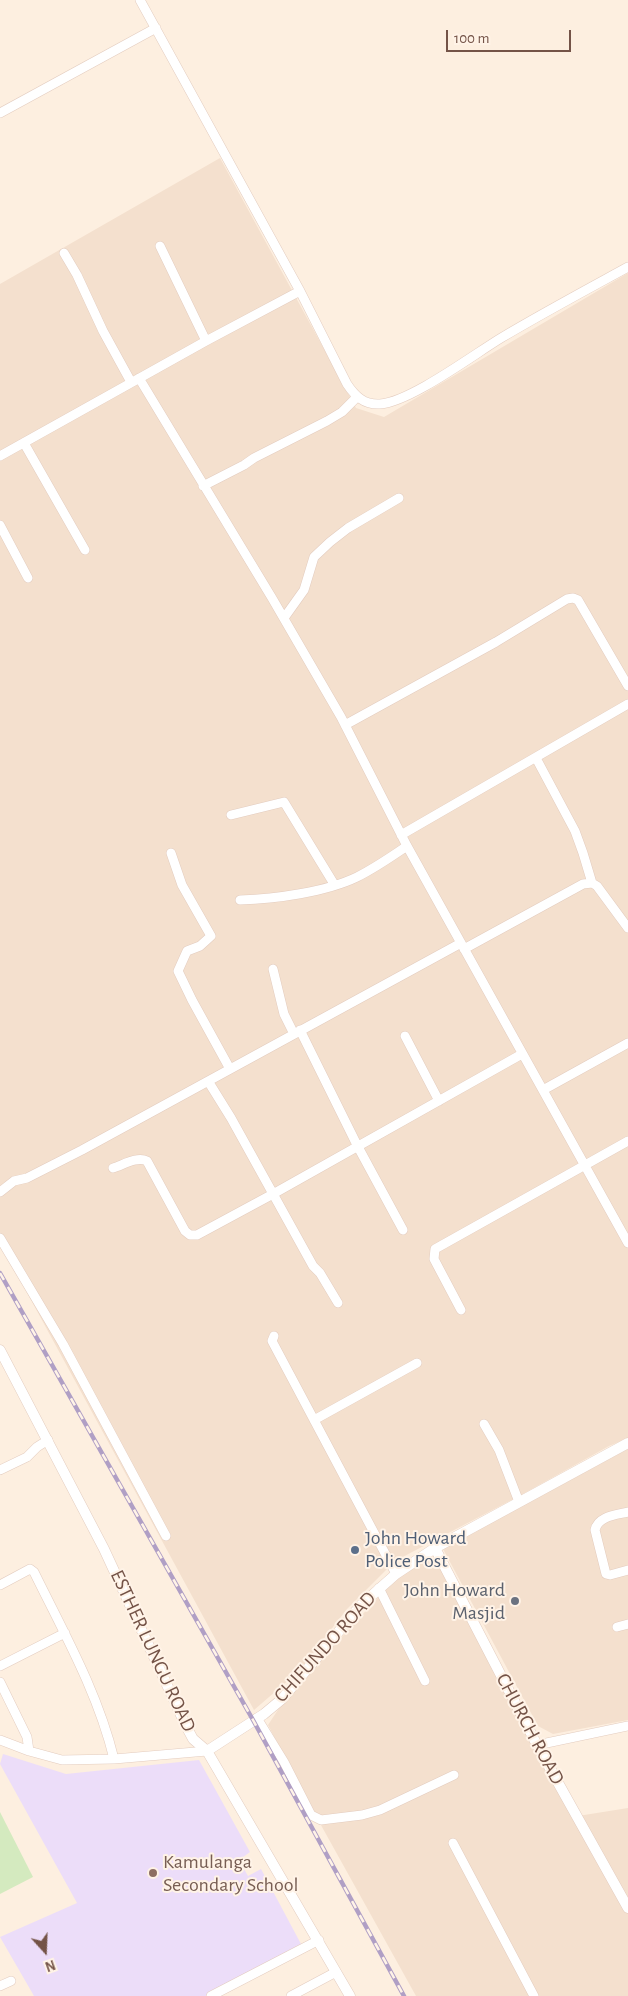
<!DOCTYPE html>
<style>
body{margin:0}
#map{position:relative;width:628px;height:1996px;overflow:hidden;background:#fdefe0;font-family:"Alegreya Sans",sans-serif}
canvas{display:block}
.north{position:absolute;left:20px;top:1926px;width:50px;height:50px;-webkit-text-stroke:4px #fff3e7;paint-order:stroke;rotate:160deg;font-size:14px;font-weight:700;line-height:20px;text-align:center;color:#745347}
.north::after{content:'';display:block;margin:auto;width:18px;height:22px;background:#745347;clip-path:polygon(50% 0,100% 100%,50% 72%,0 100%)}
.scale{position:absolute;left:446px;top:30px;width:125px;height:22px;box-sizing:border-box;border:2px solid #745347;border-top:0;padding-left:6px;font-size:15px;line-height:18px;white-space:nowrap;color:#745347;-webkit-text-stroke:4px #fff3e7;paint-order:stroke}
</style>
<div id="map">
<canvas width="628" height="1996"></canvas>
<div class="north">N</div>
<div class="scale">100 m</div>
</div>
<script>
const ctx = document.querySelector('canvas').getContext('2d');
ctx.lineJoin = 'round';
function paint(path, color) { ctx.fillStyle = color; ctx.fill(path, 'evenodd'); }
function strokePath(path, color, width, dash) { ctx.strokeStyle = color; ctx.lineWidth = width; ctx.lineCap = dash ? 'butt' : 'round'; ctx.setLineDash(dash || []); ctx.stroke(path); }
function drawText(font, color, halo, rows, align = 'center') {
  ctx.font = font + ' "Alegreya Sans",sans-serif'; ctx.lineWidth = 4; ctx.setLineDash([]); ctx.textBaseline = 'middle'; ctx.strokeStyle = halo; ctx.fillStyle = color; for (const [text, x, y, turn = 0] of rows) {
    ctx.save(); ctx.translate(x, y); ctx.rotate((+turn || 0) * Math.PI / 180); ctx.textAlign = isNaN(turn) ? turn : align; if (halo) ctx.strokeText(text, 0, 0); ctx.fillText(text, 0, 0); ctx.restore();
  }
}
paint(new Path2D(`
 M 220,158 L 356,408 L 384,417 L 628,273 L 628,1438 L 609,1446 L 521,1495 L 395,1561 L 347,1609 L 298,1672 L 254,1710 L 0,1243 L 0,284 Z
 M 628,1449 L 628,1720 L 553,1734 L 538,1726 L 443,1549 Z
 M 428,1558 L 438,1562 L 578,1816 L 628,1808 L 628,1996 L 416,1996 L 312,1809 L 268,1725 L 285,1699 L 396,1578 Z`), '#f4e0ce');
paint(new Path2D(`
 M 3,1754 L 66,1774 L 199,1760 L 250,1852 L 239,1860 L 248,1876 L 261,1869 L 301,1944 L 206,1996 L 34,1996 L 0,1937 L 77,1903 L 0,1764 Z`), '#ecddf9');
paint(new Path2D(`
 M 0,1812 L 33,1877 L 0,1894 Z`), '#d4eabf');
const minor = new Path2D(`
 M 140,0 L 300,291 L 347,384 C 355,396 364,405 380,404 C 410,402 473,355 501,338 C 543,313 586,290 628,267
 M 0,113 L 156,28
 M 160,246 L 206,341
 M 64,253 L 77,275 L 103,331 L 131,382
 M 139,378 L 272,598 L 341,717 L 407,846 L 628,1243
 M 24,443 L 85,550
 M 0,456 L 206,341 L 300,291
 M 203,486 L 244,465 L 254,458 L 327,421 L 342,412 L 356,398
 M 0,525 L 28,578
 M 284,618 L 304,590 L 314,557 L 330,542 L 348,528 L 399,498
 M 345,725 L 496,642 L 567,599 L 573,598 L 578,600 L 628,686
 M 536,758 L 575,831 L 583,853 L 592,883
 M 231,815 L 284,802 L 334,884
 M 401,835 L 628,704
 M 171,853 L 182,885 L 211,936 L 200,946 L 187,951 L 178,971 L 192,1000 L 230,1069
 M 240,900 C 275,899 326,892 357,877 C 375,868 391,857 407,846
 M 464,949 L 583,884 L 592,883 L 597,886 L 628,928
 M 273,969 L 284,1014 L 294,1034
 M 300,1030 L 357,1145 L 403,1230
 M 405,1036 L 439,1101
 M 208,1081 L 231,1118 L 313,1266 L 320,1273 L 338,1303
 M 543,1090 L 628,1043
 M 113,1168 C 123,1165 137,1156 147,1161 L 185,1231 L 190,1235 L 197,1235 L 273,1194 L 522,1054
 M 0,1192 L 14,1181 L 27,1178 L 82,1150 L 461,943
 M 0,1238 L 63,1344 L 166,1536
 M 461,1310 L 434,1259 L 435,1249 L 628,1141
 M 274,1336 L 272,1341 L 396,1574
 M 314,1420 L 417,1363
 M 484,1424 L 499,1450 L 519,1502
 M 0,1470 L 27,1457 L 37,1447 L 48,1440
 M 628,1512 C 616,1515 598,1516 595,1530 L 606,1574 L 610,1575 L 628,1570
 M 0,1585 L 30,1569 L 34,1572 C 64,1633 98,1693 114,1759
 M 379,1588 L 425,1681
 M 617,1627 L 628,1624
 M 0,1666 L 65,1633
 M 0,1682 L 27,1737 L 29,1751
 M 257,1718 L 284,1762 L 311,1815 L 321,1820 L 362,1815 L 380,1810 L 454,1775
 M 0,1740 L 29,1751 L 62,1760 L 114,1759 L 207,1751
 M 537,1745 L 628,1726
 M 453,1843 L 534,1996
 M 0,1986 L 11,1981
 M 211,1996 L 319,1940
 M 291,1996 L 336,1972`);
const tertiary = new Path2D(`
 M 0,1350 L 104,1549 L 186,1726 L 193,1739 L 207,1751 L 350,1996
 M 435,1548 L 537,1745 L 628,1908
 M 207,1751 L 264,1714 L 282,1699 L 361,1605 L 396,1574 L 435,1548 L 628,1443`);
strokePath(minor, '#e3ccbf', 10);
strokePath(tertiary, '#e3ccbf', 11);
strokePath(minor, '#fff', 9);
strokePath(tertiary, '#fff', 10);
const rail = new Path2D(`
 M 0,1273 L 253,1720 L 404,1996`);
strokePath(rail, '#b09fc5', 4.5);
strokePath(rail, '#fff3e7', 2.5, [8]);
for (const [x, y, r, color] of [
 [355,1550,5,"#5c6f8a"],
 [515,1601,5,"#6b7280"],
 [153,1873,5,"#8d6e63"]
]) { const dot = new Path2D(); dot.arc(x, y, r, 0, 2 * Math.PI); ctx.fillStyle = color; ctx.fill(dot); strokePath(dot, '#fff3e7', 2); }
drawText('20px', '#4e5e75', '#fff3e7', [
 ["John Howard",365,1538],
 ["Police Post",365,1561]
], 'left');
drawText('20px', '#5b616d', '#fff3e7', [
 ["John Howard",505,1590],
 ["Masjid",505,1613]
], 'right');
drawText('20px', '#745347', '#fff3e7', [
 ["CHIFUNDO ROAD",325,1647,-48],
 ["ESTHER LUNGU ROAD",153,1651,65],
 ["CHURCH ROAD",530,1729,62]
]);
drawText('20px', '#785e54', '#fff3e7', [
 ["Kamulanga",163,1862],
 ["Secondary School",163,1885]
], 'left');
</script>
